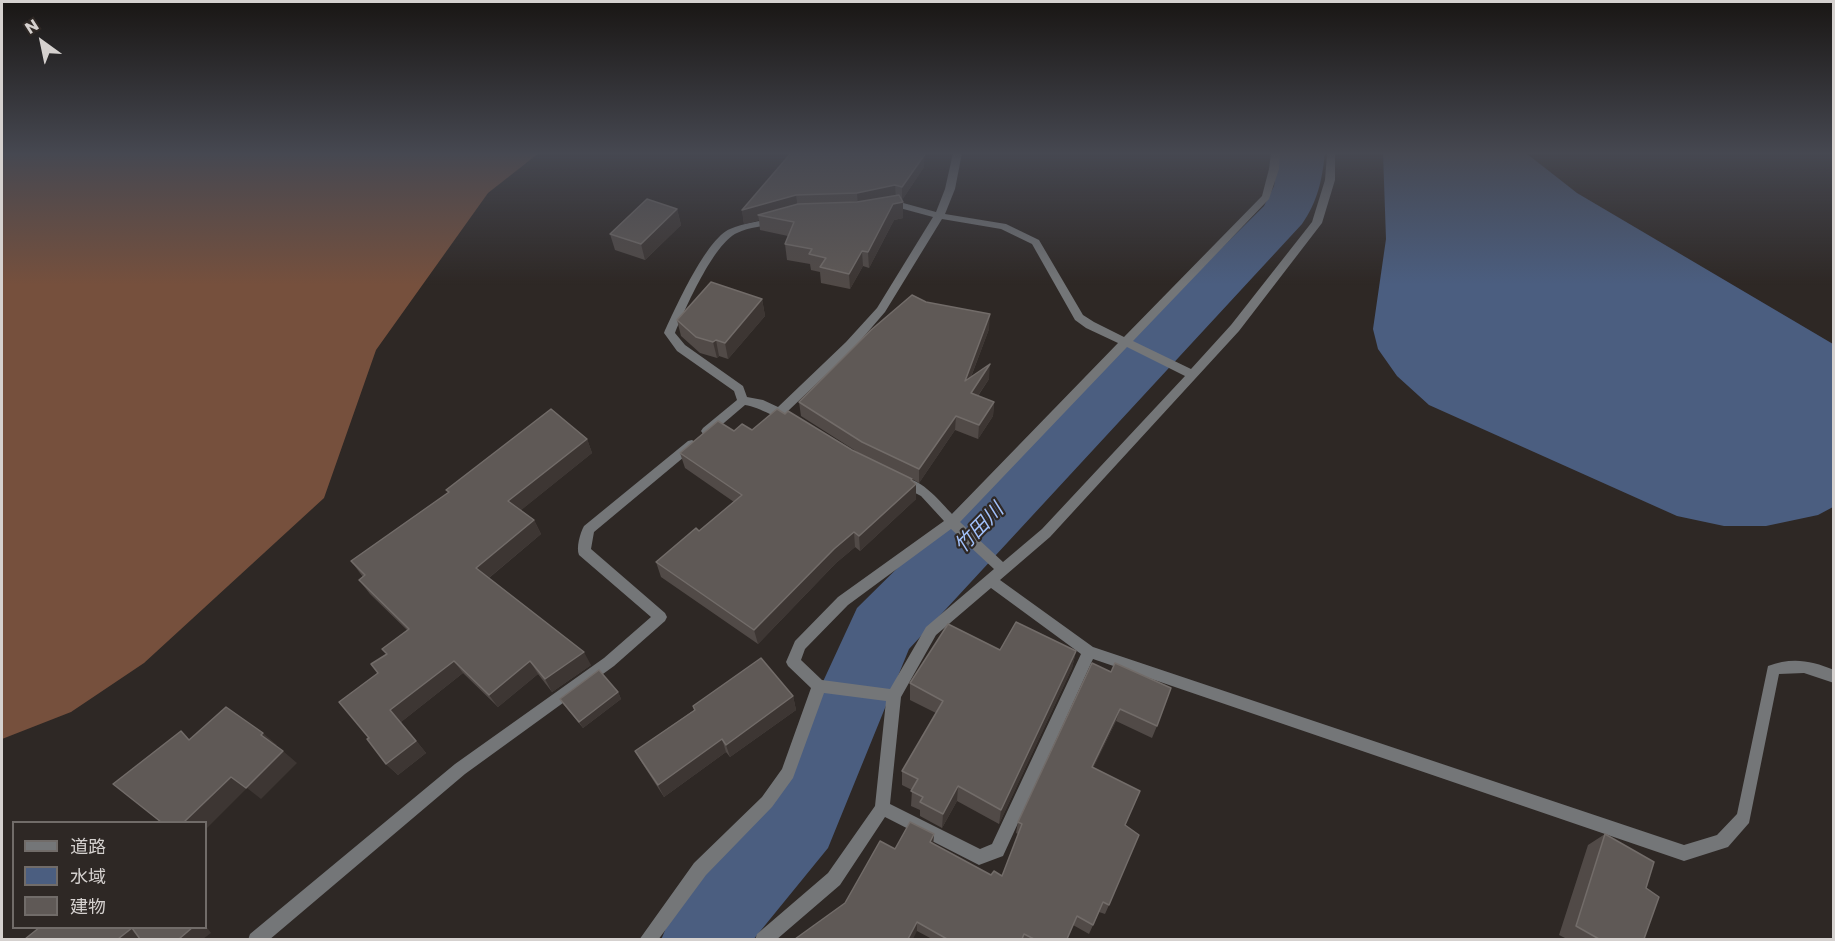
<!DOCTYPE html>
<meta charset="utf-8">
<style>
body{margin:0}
#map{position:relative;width:1835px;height:941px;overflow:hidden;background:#2e2825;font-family:Poppins,"Noto Sans JP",sans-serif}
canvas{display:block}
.frame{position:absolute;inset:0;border:3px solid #d5d1cf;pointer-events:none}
.legend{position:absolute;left:12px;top:821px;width:195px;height:108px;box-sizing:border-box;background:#2e2825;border:2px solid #716c69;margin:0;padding:8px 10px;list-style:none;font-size:18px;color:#d5d1cf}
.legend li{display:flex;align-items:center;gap:12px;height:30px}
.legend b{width:30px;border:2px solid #716c69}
.north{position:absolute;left:12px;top:12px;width:60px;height:60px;-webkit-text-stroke:4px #2e2825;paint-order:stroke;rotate:327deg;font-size:16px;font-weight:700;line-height:24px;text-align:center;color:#d5d1cf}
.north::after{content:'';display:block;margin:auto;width:21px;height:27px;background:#d5d1cf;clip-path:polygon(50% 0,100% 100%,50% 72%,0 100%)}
</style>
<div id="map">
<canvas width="1835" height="941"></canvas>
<div class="frame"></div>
<ul class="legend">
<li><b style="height:8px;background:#747678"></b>道路</li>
<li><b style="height:16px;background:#4b5e80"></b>水域</li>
<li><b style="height:16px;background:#5f5956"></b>建物</li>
</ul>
<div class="north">N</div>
</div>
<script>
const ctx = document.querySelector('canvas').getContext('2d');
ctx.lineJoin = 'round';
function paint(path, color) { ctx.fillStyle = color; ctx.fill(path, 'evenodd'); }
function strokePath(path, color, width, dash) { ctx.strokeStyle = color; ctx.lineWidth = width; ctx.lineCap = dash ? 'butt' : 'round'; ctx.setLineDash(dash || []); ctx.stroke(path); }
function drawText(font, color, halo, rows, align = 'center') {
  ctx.font = font + ' Poppins,"Noto Sans JP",sans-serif'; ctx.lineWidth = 4.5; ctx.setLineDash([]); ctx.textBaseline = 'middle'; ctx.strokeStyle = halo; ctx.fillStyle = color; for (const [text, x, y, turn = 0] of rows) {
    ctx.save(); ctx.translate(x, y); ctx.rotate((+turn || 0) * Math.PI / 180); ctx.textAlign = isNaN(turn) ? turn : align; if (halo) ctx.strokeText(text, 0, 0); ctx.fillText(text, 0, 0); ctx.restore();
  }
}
paint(new Path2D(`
 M 2,153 L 539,153 L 488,193 L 376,350 L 324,498 L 144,663 L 71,712 L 2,739 Z`), '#76503d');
paint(new Path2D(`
 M 1383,153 L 1526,153 L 1577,193 L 1833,344 L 1833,507 L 1818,515 L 1766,526 L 1724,526 L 1677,516 L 1429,405 L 1397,376 L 1378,349 L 1373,329 L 1386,239 Z`), '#4b5e80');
paint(new Path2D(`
 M 1279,153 L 1325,153 C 1322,180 1318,201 1302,224 L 909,649 L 828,848 L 753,940 L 661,940 L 678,899 L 772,792 L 857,608 L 1264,206 L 1274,186 Z`), '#4b5e80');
paint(new Path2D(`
 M 953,153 L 962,153 L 955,189 L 945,214 L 1006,224 L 1039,240 L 1083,315 L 1094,322 L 1124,337 L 1262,196 L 1269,169 L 1271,153 L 1280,153 L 1279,169 L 1269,199 L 1133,341 L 1191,369 L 1231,325 L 1312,222 L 1325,180 L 1327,153 L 1335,153 L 1335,180 L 1322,223 L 1239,331 L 1050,537 L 1000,580 L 1093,647 L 1684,845 L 1717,835 L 1737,814 L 1768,666 C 1791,657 1811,660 1834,670 L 1834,683 L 1804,673 L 1779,674 L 1749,823 L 1728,847 L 1684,861 L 1093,659 L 1003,856 L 979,865 L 885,817 L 840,885 L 776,940 L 755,940 L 757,934 L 828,873 L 875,806 L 886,701 L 824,693 L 793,778 L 772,807 L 706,875 L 658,940 L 639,940 L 694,863 L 762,797 L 782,769 L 811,688 L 788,666 L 786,662 L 795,641 L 838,597 L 944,521 L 921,496 L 900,485 L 898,482 L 900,479 C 918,474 941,502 952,514 L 1118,343 L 1086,328 L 1075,320 L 1032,244 L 1001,229 L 942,219 L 885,312 L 854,348 L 787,412 L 796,418 L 794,421 C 782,423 761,407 745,405 L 711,434 L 703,434 L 701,431 L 703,428 L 737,400 L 734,391 L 677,351 L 664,333 C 675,309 706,239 730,229 C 743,223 761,221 775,218 L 780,221 L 778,223 C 765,226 749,227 737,233 C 714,243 685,309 675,333 L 685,345 L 743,386 L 747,397 L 763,400 L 778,407 L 846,342 L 877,308 L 933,217 L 896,207 L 886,206 L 886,202 L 896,201 L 936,212 L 945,189 ZM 1127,347 L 1185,376 L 1042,529 L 1003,562 L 960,522 ZM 951,529 L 994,569 L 926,627 L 890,689 L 822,680 L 801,660 L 805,649 L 848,605 ZM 991,588 L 1081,654 L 992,844 L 980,849 L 890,804 L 901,697 L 936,635 Z
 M 692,440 L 698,444 L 696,447 L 594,532 L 591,549 L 665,613 L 667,617 L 665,621 L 614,666 L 465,774 L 269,940 L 248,940 L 250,934 L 455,764 L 604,658 L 651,617 L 579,555 C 576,548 580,533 584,526 L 688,441 Z`), '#747678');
paint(new Path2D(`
 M 791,153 L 924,167 L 902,200 L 903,218 L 894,220 L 869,268 L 863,266 L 850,289 L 821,283 L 820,272 L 811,270 L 810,264 L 787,260 L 785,244 L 788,236 L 760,230 L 759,220 L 744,224 L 742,210 Z
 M 677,209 L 681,225 L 645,260 L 615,250 L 610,234 Z
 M 762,299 L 765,316 L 728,359 L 719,356 L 717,358 L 700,353 L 681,336 L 677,320 Z
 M 989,329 L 971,377 L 989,379 L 978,396 L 994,402 L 993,416 L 978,439 L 955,430 L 919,483 L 912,479 L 912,481 L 916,484 L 916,499 L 860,551 L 855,547 L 836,563 L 758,644 L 661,577 L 656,562 L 699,531 L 734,502 L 685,468 L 680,453 L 734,431 L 752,430 L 785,414 L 862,455 L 801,416 L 799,402 Z
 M 587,439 L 592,453 L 521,510 L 534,520 L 541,534 L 489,578 L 591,665 L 552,692 L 538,674 L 498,707 L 463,673 L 401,722 L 426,753 L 398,775 L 386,764 L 369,738 L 378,673 L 386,654 L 407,630 L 370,594 L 359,580 L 363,577 L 351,561 L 448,493 L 446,490 Z
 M 1000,650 L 1076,651 L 1072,668 L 999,824 L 957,801 L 942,828 L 920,816 L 920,810 L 911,806 L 912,790 L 902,785 L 902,771 L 936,713 L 910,700 L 910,683 Z
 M 1092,663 L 1157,726 L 1152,738 L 1116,721 L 1093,768 L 1125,825 L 1109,905 L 1105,914 L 1099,912 L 1089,934 L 1073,925 L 1067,939 L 932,939 L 917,931 L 845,903 L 895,849 L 934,834 L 933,844 L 991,875 L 1002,876 L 1018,834 L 1016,833 L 1018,822 Z
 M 618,692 L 621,699 L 583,728 L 564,705 L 560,699 Z
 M 793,696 L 796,710 L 730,757 L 726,752 L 664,797 L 642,763 L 635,751 L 694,710 L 693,706 Z
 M 1605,834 L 1646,888 L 1644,939 L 1567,939 L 1559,935 L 1588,845 Z`), '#514a47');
paint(new Path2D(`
 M 925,154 L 924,167 L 902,200 L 902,187 Z
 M 895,185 L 896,199 L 858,207 L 857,193 Z
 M 796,195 L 798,209 L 758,215 L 759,220 L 744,224 L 742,210 Z
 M 903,202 L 903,218 L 894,220 L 869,268 L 868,252 L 893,204 Z
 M 677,209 L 681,225 L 645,260 L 641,244 Z
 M 862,251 L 863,266 L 850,289 L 849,274 Z
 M 762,299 L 765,316 L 728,359 L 725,343 Z
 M 990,314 L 989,329 L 964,395 L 965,381 Z
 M 716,340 L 719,356 L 717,358 L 713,342 Z
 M 990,364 L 989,379 L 970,407 L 971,393 Z
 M 994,402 L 993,416 L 978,439 L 979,425 Z
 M 956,416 L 955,430 L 919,483 L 919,469 Z
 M 587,439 L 592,453 L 515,515 L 508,501 Z
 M 912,479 L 912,488 L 916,484 L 916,499 L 860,551 L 859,536 Z
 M 534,520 L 541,534 L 485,581 L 476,568 Z
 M 854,532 L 855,547 L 836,563 L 758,644 L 754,630 L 834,549 Z
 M 1076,651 L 1072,668 L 999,824 L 1001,810 Z
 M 584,652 L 591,665 L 552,692 L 545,679 Z
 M 454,661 L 463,673 L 401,722 L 426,753 L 398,775 L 386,764 L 390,710 Z
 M 530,661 L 538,674 L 498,707 L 489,695 Z
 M 618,692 L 621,699 L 583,728 L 579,722 Z
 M 793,696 L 796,710 L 730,757 L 726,745 Z
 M 1120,709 L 1116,721 L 1088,779 L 1092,767 Z
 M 263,733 L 277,745 L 275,747 L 261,735 Z
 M 722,739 L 726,752 L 664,797 L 658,785 Z
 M 283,751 L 297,763 L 261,799 L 247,788 L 206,829 L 206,822 L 184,822 L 231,777 Z
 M 958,786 L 957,801 L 942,828 L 943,814 Z
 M 934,834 L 933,844 L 930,842 Z
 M 917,922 L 917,931 L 913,939 L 908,939 Z
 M 206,926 L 211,933 L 203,939 L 179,939 L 193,927 L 206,927 Z
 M 132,928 L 144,939 L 118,939 Z`), '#3d3633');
const building = new Path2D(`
 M 791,153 L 923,153 L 925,154 L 902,187 L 895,185 L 857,193 L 796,195 L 742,210 Z
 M 899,195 L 903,202 L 893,204 L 868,252 L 862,251 L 849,274 L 820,267 L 826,258 L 809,254 L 812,249 L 785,244 L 794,222 L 758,215 L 798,204 L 857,202 Z
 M 647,199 L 677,209 L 641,244 L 610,234 Z
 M 711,282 L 762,299 L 725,343 L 716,340 L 713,342 L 696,337 L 677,320 Z
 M 912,295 L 926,302 L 990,314 L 965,381 L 990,364 L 971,393 L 994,402 L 979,425 L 956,416 L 919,469 L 862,442 L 799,402 L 871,330 Z
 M 551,409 L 587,439 L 508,501 L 534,520 L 476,568 L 584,652 L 545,679 L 530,661 L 489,695 L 454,661 L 390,710 L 416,741 L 386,764 L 367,739 L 369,738 L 339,702 L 378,673 L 371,664 L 387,654 L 382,649 L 409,629 L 359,580 L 365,575 L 351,561 L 449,492 L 446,490 Z
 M 777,409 L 785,414 L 788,411 L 852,450 L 912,479 L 911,480 L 916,484 L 859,536 L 854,532 L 834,549 L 754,630 L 656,562 L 696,528 L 699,531 L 742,495 L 680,453 L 718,421 L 734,431 L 742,424 L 752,430 Z
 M 1016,622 L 1076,651 L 1001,810 L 958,786 L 943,814 L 920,802 L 923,797 L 911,791 L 918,779 L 902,771 L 943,701 L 910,683 L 948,624 L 1000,650 Z
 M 761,658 L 793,696 L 726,745 L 722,739 L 658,785 L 635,751 L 695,710 L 693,706 Z
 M 1092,663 L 1111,672 L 1115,663 L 1171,688 L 1157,726 L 1120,709 L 1092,767 L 1140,791 L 1125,825 L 1139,835 L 1109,905 L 1103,902 L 1093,925 L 1077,916 L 1067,939 L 1034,939 L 1024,934 L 1022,939 L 947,939 L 917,922 L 908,939 L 795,939 L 845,903 L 880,841 L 895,849 L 910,822 L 934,834 L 930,842 L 991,875 L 994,871 L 1002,876 L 1022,824 L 1018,822 Z
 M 599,670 L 618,692 L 579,722 L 560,699 Z
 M 226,707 L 263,733 L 261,735 L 283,751 L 246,788 L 231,777 L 184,822 L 161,822 L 113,784 L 181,731 L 189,740 Z
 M 1605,834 L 1654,862 L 1646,888 L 1659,897 L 1644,939 L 1599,939 L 1576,926 Z
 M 40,927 L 193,927 L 179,939 L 140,939 L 132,928 L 118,939 L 25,939 Z`);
paint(building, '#5f5956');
strokePath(building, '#726c69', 1.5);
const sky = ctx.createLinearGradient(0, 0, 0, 285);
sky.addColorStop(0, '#191614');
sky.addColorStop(0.54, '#464851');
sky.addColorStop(1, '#46485100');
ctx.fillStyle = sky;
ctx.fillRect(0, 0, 1835, 285);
drawText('italic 20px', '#a1c0fa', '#2e2825', [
 ["竹田川",980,529,-46]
]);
</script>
